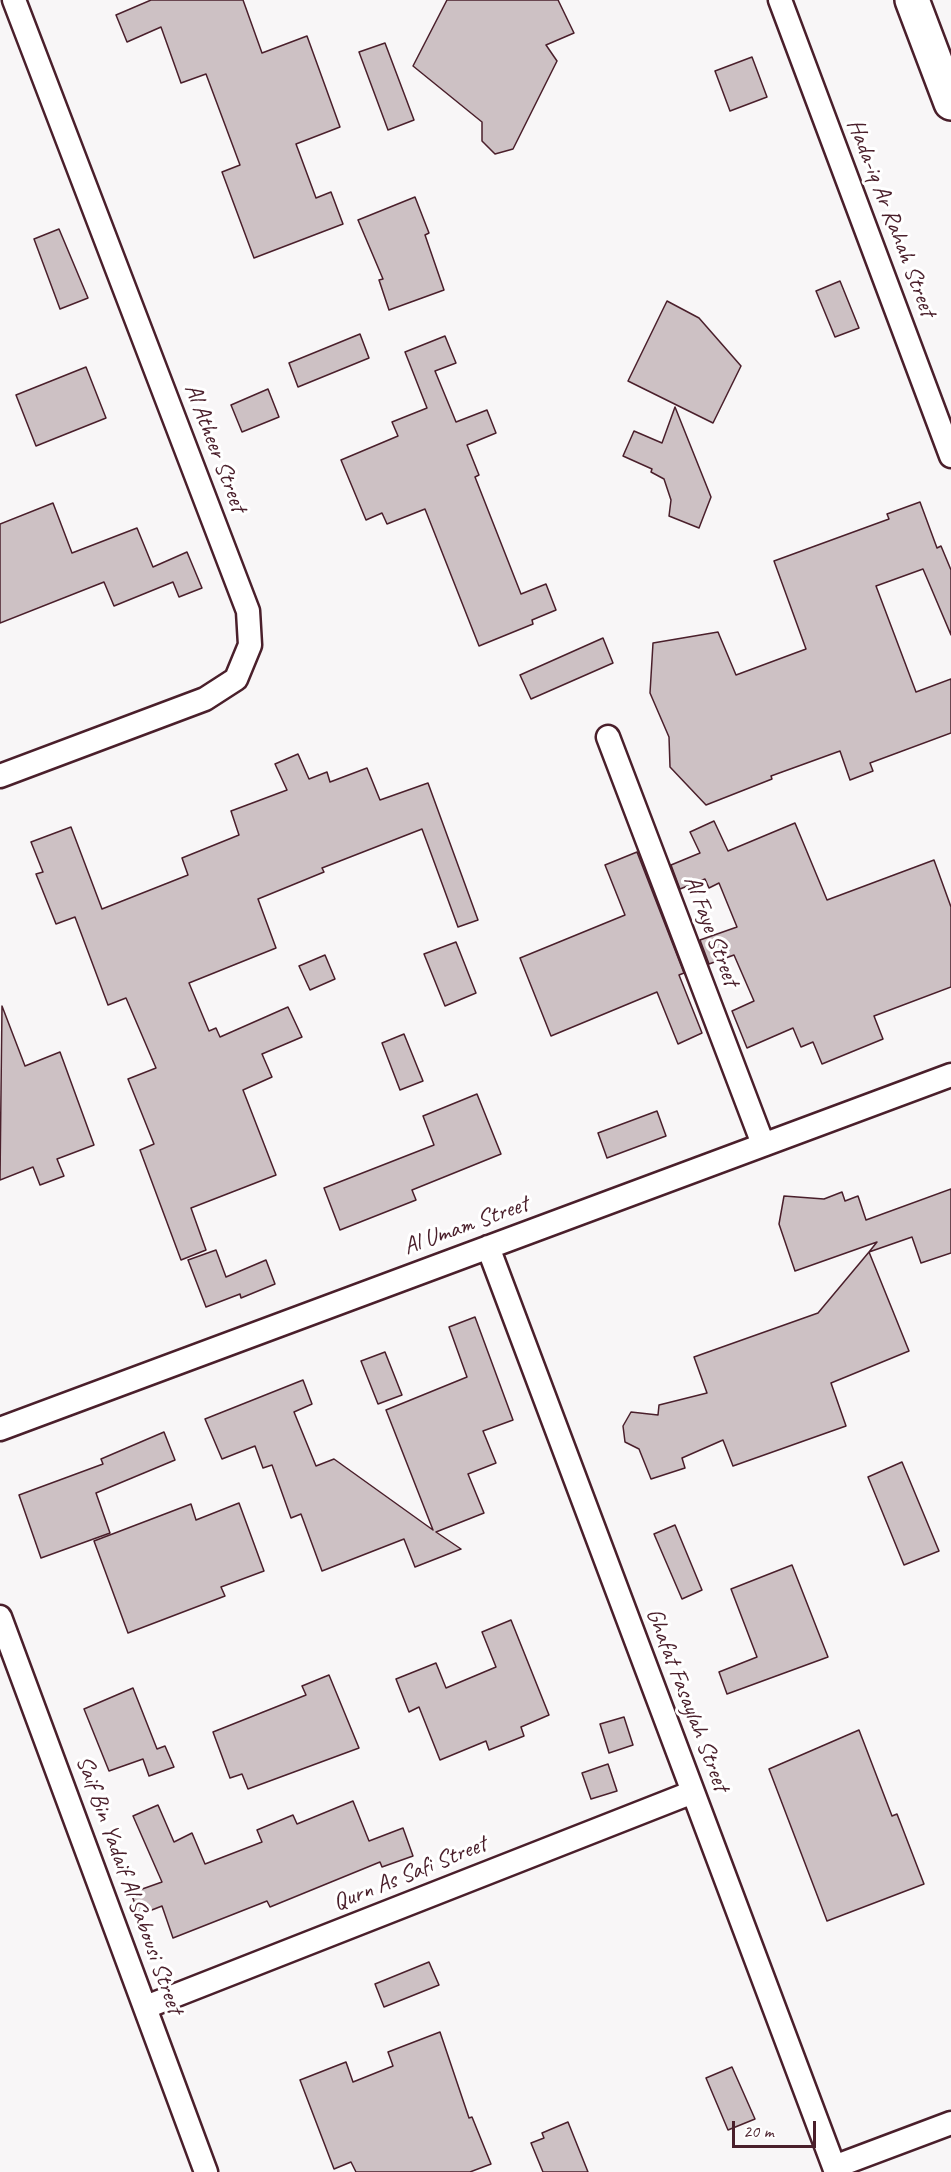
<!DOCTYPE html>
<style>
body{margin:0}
#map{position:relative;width:951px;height:2172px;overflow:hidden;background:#f8f6f7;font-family:Caveat,sans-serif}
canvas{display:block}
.scale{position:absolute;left:732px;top:2121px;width:84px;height:27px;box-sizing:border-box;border:3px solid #4a1f2b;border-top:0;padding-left:8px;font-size:18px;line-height:21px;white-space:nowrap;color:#4a1f2b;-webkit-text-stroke:4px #fff;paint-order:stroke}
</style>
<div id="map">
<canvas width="951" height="2172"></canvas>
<div class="scale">20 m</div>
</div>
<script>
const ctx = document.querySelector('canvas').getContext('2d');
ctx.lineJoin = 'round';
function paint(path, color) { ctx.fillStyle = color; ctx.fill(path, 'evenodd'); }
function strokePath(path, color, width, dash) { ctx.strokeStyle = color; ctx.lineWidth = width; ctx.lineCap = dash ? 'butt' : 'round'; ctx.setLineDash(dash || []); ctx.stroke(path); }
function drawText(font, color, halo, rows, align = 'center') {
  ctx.font = font + ' Caveat,sans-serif'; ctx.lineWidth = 6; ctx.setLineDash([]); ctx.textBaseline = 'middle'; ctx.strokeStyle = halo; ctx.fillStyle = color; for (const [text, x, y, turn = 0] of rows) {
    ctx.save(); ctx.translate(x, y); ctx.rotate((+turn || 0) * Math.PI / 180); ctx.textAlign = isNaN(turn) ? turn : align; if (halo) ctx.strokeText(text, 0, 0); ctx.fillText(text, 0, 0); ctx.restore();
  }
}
const building = new Path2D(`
 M 151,0 L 243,0 L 262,53 L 307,36 L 340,127 L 296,144 L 316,198 L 331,192 L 343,224 L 254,258 L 222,172 L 240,165 L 206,74 L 181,83 L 161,27 L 127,42 L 116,15 Z
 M 447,0 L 558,0 L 574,33 L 546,45 L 557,61 L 513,149 L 495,154 L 482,141 L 482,122 L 413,66 Z
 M 385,43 L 414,120 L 388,130 L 359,52 Z
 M 752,57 L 767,97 L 730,111 L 715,71 Z
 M 415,197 L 429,233 L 425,235 L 444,290 L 389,310 L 379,280 L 383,279 L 358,220 Z
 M 59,229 L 88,298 L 60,309 L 34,239 Z
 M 840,281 L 859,328 L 835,337 L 816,291 Z
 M 667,301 L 699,318 L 741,366 L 713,423 L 628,381 Z
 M 360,334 L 369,358 L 298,387 L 289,363 Z
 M 445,336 L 456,363 L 435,371 L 456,422 L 487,410 L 496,433 L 467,445 L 479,475 L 475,477 L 521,594 L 546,584 L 556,610 L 532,620 L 533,624 L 479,646 L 425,509 L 387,524 L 382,513 L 366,520 L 341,460 L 398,436 L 392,422 L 427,408 L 405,352 Z
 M 86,367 L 106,418 L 36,446 L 16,395 Z
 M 268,389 L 279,417 L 242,432 L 231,405 Z
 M 675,407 L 711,497 L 699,528 L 669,516 L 671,500 L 664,479 L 651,472 L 652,469 L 623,456 L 634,431 L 662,443 Z
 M 920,502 L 937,548 L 941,546 L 951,570 L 951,635 L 923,569 L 876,586 L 916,692 L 951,679 L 951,733 L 870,763 L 873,771 L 850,780 L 840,751 L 771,776 L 772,779 L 706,805 L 670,767 L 669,737 L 650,693 L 653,643 L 718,632 L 736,675 L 806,649 L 774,561 L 889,519 L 887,514 Z
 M 53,503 L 72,553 L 137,528 L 153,567 L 187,552 L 202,588 L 179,597 L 173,582 L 114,606 L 104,582 L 0,623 L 0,524 Z
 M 603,638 L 613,663 L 531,699 L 520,675 Z
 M 298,754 L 309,779 L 327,772 L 330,782 L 367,768 L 380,800 L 428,783 L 478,920 L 458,927 L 422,829 L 322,868 L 324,872 L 258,899 L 276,948 L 189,983 L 209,1031 L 216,1028 L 220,1037 L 288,1007 L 302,1037 L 262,1054 L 272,1077 L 243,1090 L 276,1175 L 191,1208 L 206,1250 L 181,1260 L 140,1150 L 154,1144 L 128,1079 L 156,1068 L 126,998 L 108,1005 L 75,917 L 56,924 L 36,874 L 43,872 L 31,842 L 71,827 L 102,909 L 188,875 L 182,858 L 239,835 L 231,811 L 287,790 L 275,764 Z
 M 714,821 L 728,851 L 795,823 L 827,900 L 934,860 L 951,907 L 951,987 L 874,1016 L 883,1039 L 822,1064 L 813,1042 L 801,1047 L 793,1028 L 747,1048 L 732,1011 L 754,1001 L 734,955 L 709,964 L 700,940 L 737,927 L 719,883 L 709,888 L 705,879 L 680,889 L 671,865 L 700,853 L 690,832 Z
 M 637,852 L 684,973 L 679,975 L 702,1033 L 678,1044 L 657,992 L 551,1036 L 520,958 L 625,915 L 605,865 Z
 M 456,942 L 476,993 L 445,1006 L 424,954 Z
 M 325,955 L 335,979 L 310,990 L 299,966 Z
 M 2,1006 L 25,1066 L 60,1052 L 94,1145 L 57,1159 L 64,1176 L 40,1185 L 33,1167 L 0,1180 Z
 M 404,1034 L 423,1081 L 400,1090 L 382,1043 Z
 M 477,1094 L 501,1154 L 412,1190 L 416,1200 L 340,1230 L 324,1188 L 434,1145 L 423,1116 Z
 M 657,1111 L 666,1136 L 607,1158 L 598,1133 Z
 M 951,1189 L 951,1253 L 921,1263 L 912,1237 L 869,1252 L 877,1242 L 795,1271 L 779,1224 L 784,1196 L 824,1199 L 842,1192 L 845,1201 L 858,1196 L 866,1220 Z
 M 216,1250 L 226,1277 L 266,1260 L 275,1284 L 241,1298 L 240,1294 L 206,1307 L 188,1260 Z
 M 869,1252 L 909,1351 L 831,1383 L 846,1426 L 733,1466 L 723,1440 L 682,1458 L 685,1468 L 651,1479 L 639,1449 L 625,1442 L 623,1426 L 631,1412 L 658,1415 L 659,1405 L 707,1393 L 694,1357 L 818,1313 Z
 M 475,1317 L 513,1420 L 483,1431 L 496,1463 L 468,1474 L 484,1513 L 436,1532 L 461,1549 L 415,1567 L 404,1539 L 322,1571 L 301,1514 L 291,1518 L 272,1465 L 263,1468 L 255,1446 L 222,1459 L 205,1419 L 303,1380 L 312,1404 L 294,1412 L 316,1466 L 334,1459 L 433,1530 L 386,1410 L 467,1377 L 449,1327 Z
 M 385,1352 L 402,1395 L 378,1404 L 361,1361 Z
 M 164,1432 L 175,1460 L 96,1493 L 110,1533 L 41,1558 L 19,1495 L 103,1464 L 101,1459 Z
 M 902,1462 L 939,1551 L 904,1565 L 868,1477 Z
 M 239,1503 L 264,1571 L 221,1587 L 225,1596 L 128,1633 L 94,1541 L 191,1504 L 196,1520 Z
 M 675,1525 L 702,1590 L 682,1599 L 654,1534 Z
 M 792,1565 L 828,1657 L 727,1694 L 719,1672 L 757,1657 L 731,1589 Z
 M 511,1620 L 549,1715 L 521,1727 L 524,1736 L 489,1750 L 486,1741 L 440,1760 L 419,1707 L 409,1712 L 396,1679 L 436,1663 L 446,1688 L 496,1667 L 482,1632 Z
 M 329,1675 L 359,1748 L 248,1789 L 242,1774 L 230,1778 L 213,1732 L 306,1695 L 302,1686 Z
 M 133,1688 L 157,1749 L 165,1746 L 174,1767 L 149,1776 L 143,1759 L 109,1771 L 84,1709 Z
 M 624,1717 L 633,1745 L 609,1753 L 600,1724 Z
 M 859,1730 L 892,1816 L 897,1814 L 924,1884 L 827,1921 L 769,1769 Z
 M 608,1764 L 617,1791 L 591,1799 L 582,1773 Z
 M 353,1801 L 369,1841 L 403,1828 L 413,1856 L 382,1867 L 380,1862 L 270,1907 L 267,1901 L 173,1938 L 162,1906 L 139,1915 L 131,1893 L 162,1882 L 133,1816 L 158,1805 L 174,1842 L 192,1833 L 205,1864 L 262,1842 L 257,1830 L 293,1815 L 297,1824 Z
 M 429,1962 L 439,1985 L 384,2007 L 375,1984 Z
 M 440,2032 L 469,2118 L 472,2117 L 491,2164 L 470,2172 L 356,2172 L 351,2162 L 334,2169 L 300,2080 L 346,2062 L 353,2082 L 393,2066 L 388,2052 Z
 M 732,2067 L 755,2119 L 728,2130 L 706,2078 Z
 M 568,2122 L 588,2172 L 543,2172 L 531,2143 L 544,2138 L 542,2133 Z`);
paint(building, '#cdc1c4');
strokePath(building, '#4a1f2b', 1.5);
const minor = new Path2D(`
 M 780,0 L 951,456
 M 608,737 L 763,1144
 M 0,776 L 205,699 L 236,679 L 250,645 L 248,611 L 14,0
 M 488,1247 L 836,2172
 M 0,1429 L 951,1075
 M 0,1617 L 206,2172
 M 146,2007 L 693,1792
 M 834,2167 L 951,2123`);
const primary = new Path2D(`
 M 912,0 L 951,103`);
strokePath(minor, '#4a1f2b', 27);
strokePath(primary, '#4a1f2b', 38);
strokePath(minor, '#fff', 22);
strokePath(primary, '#fff', 33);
drawText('24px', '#4a1f2b', '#fff', [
 ["Hada-iq Ar Rahah Street",891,218,69],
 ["Al Atheer Street",215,448,69],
 ["Al Faye Street",711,931,69],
 ["Al Umam Street",466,1226,-20],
 ["Ghafat Fasaylah Street",687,1700,69],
 ["Qurn As Safi Street",410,1874,-22],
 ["Saif Bin Yadaif Al Sabousi Street",129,1885,70]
]);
</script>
